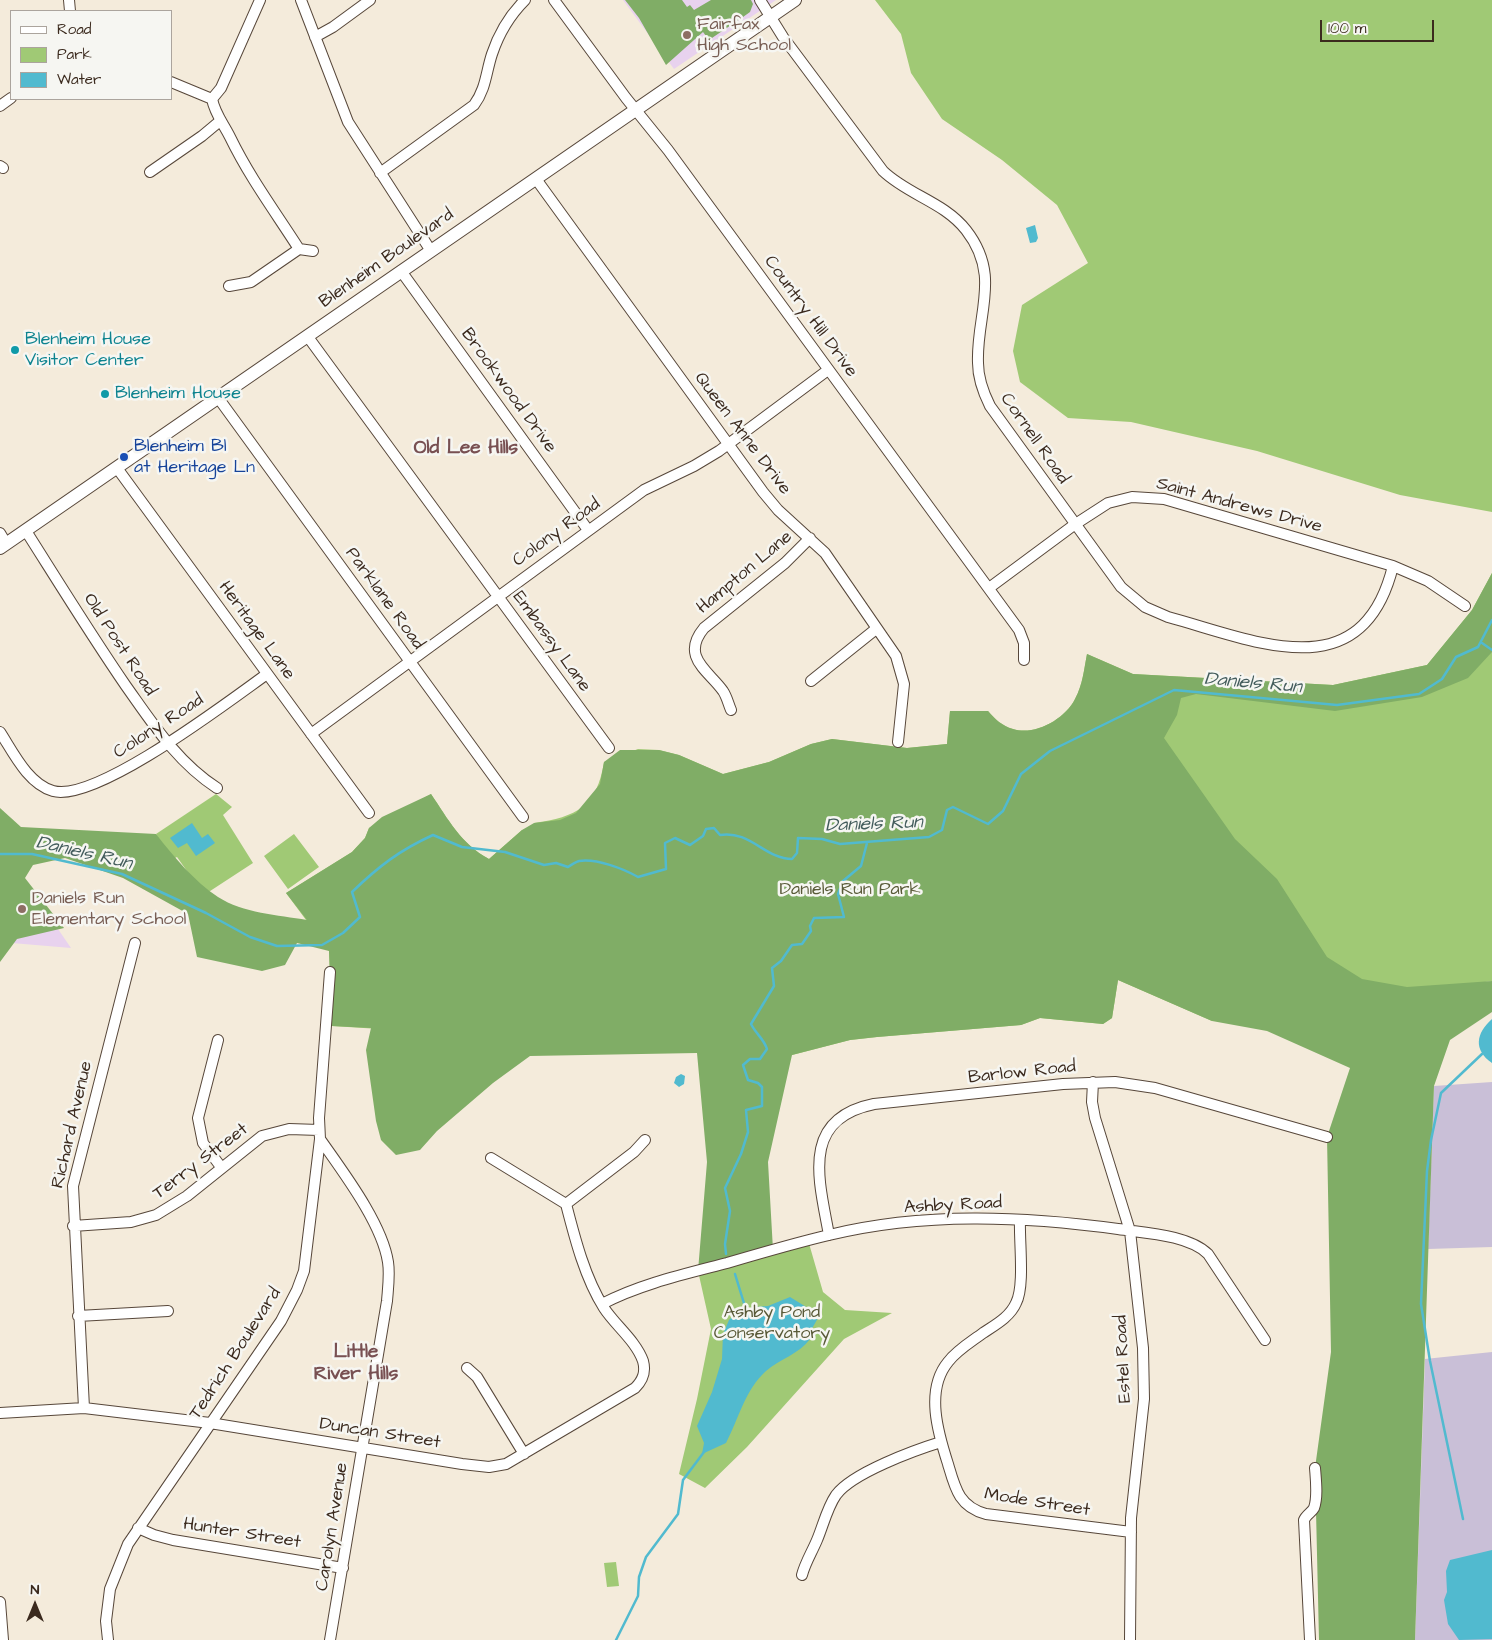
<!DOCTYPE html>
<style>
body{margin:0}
#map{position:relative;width:1492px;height:1640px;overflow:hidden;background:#f4ebdb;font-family:"Architects Daughter",sans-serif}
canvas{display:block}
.legend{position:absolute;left:10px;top:10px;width:162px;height:90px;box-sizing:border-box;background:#f6f6f2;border:1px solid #aba49d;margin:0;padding:6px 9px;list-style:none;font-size:15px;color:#3b2a1e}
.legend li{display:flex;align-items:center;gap:10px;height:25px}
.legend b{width:25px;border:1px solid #aba49d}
.north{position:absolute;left:10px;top:1580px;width:50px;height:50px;-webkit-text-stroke:4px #f6f6f2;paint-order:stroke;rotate:0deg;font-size:14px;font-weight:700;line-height:20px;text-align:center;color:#3b2a1e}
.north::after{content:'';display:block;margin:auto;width:18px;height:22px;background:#3b2a1e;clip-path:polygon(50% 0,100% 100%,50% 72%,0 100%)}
.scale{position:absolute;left:1320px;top:20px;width:114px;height:22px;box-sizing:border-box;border:2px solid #3b2a1e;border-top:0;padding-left:6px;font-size:15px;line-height:18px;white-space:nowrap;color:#3b2a1e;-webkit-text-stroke:4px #f6f6f2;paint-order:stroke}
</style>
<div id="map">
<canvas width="1492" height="1640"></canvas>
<ul class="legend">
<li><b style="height:6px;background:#fff"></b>Road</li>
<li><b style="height:14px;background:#a0c975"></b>Park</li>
<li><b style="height:14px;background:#51bacf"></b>Water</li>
</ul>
<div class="north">N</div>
<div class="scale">100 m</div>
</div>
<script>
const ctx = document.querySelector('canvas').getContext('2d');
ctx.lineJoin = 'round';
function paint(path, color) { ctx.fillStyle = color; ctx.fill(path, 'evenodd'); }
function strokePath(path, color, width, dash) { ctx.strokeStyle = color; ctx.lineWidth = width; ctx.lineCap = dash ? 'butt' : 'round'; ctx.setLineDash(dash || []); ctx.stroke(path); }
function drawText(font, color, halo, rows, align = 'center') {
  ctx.font = font + ' "Architects Daughter",sans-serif'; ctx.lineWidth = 5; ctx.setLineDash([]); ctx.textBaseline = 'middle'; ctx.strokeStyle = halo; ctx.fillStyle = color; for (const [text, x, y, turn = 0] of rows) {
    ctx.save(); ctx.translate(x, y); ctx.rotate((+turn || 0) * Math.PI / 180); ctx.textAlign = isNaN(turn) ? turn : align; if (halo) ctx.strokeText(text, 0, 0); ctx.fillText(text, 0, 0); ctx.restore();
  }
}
paint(new Path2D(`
 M 623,0 L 776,0 L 674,69 Z
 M 0,846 L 21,875 L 71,948 L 0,942 Z`), '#e8d2ee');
paint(new Path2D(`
 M 1492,1082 L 1492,1247 L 1428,1249 L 1434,1086 Z
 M 1492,1352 L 1492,1640 L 1415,1640 L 1425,1359 Z`), '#c9bfd7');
paint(new Path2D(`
 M 875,0 L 1492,0 L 1492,512 L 1400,495 L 1257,451 L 1131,422 L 1068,418 L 1020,382 L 1013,351 L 1022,305 L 1088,263 L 1057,205 L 1002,160 L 942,119 L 911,73 L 901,34 Z
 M 1492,573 L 1492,981 L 1212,1021 L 1118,980 L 1112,1018 L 1103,1024 L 1040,1018 L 1021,1025 L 877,1037 L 850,1040 L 792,1055 L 332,1026 L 329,951 L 286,893 L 352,852 L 365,838 L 369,828 L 431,794 C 448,819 461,844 489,859 L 522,830 L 534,828 L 534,823 C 577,817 597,806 604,762 L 638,749 L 659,750 L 679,755 L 723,774 L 769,762 L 811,744 L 832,739 L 907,748 L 947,744 L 950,711 L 988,711 C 995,719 1002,726 1013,729 C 1035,736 1065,719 1075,699 C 1083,684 1084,669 1087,654 L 1133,674 L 1333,685 L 1427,665 L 1472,610 Z
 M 216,794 L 232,807 L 223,815 L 253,863 L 204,895 L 177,857 L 169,861 L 156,834 Z
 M 294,834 L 319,867 L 288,889 L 264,856 Z
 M 808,1240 L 823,1292 L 845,1310 L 892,1313 L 844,1339 L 747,1447 L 705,1488 L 679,1474 L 697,1399 L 711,1329 L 698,1271 Z
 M 616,1562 L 619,1586 L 607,1587 L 604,1563 Z`), '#a0c975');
paint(new Path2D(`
 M 625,0 L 682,0 L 687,7 L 690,5 L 694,10 L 711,0 L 751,0 L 753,4 L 750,12 L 743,17 L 741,15 L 738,17 L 740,19 L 709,40 L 703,32 L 666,65 L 639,18 Z
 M 1492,573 L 1492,652 L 1468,678 L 1422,697 L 1335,711 L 1196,694 L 1181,698 L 1177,715 L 1164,738 L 1235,839 L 1277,879 L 1327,957 L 1362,979 L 1407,987 L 1492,981 L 1492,1012 L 1450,1040 L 1434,1086 L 1415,1640 L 1319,1640 L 1315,1468 L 1331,1352 L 1327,1137 L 1350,1068 L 1267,1031 L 1212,1021 L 1118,980 L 1112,1018 L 1103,1024 L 1040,1018 L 1021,1025 L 877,1037 L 850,1040 L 792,1055 L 768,1162 L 773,1250 L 698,1271 L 707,1162 L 697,1053 L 530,1056 L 493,1083 L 437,1131 L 420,1150 L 396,1155 L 381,1140 L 376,1121 L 366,1050 L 371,1028 L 332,1026 L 329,951 L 297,943 L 285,965 L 262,971 L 197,957 L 188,914 L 123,878 L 65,858 L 33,865 L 25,878 L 64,928 L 17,939 L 0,962 L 0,808 L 21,827 L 156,834 C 174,857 194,881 218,897 C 243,913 278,915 307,920 L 286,893 L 352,852 L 365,838 L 369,828 L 382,817 L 431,794 C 448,819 461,844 489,859 L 522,830 L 534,823 L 560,820 L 576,813 L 600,784 L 604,762 L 620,750 L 659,750 L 679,755 L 723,774 L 769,762 L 811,744 L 832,739 L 907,748 L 947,744 L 950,711 L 988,711 C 995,719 1002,726 1013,729 C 1035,736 1065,719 1075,699 C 1083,684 1084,669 1087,654 L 1133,674 L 1333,685 L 1427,665 L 1472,610 Z`), '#80ad66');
paint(new Path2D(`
 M 1035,225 L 1038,238 L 1036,242 L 1030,243 L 1026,228 Z
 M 192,823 L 202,838 L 208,834 L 215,843 L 196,856 L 187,843 L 178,848 L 170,838 Z
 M 1492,1019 L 1492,1063 C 1473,1050 1476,1033 1492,1019 Z
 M 681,1074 L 685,1076 L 684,1084 L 679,1087 L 674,1083 L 676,1077 Z
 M 790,1297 L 816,1313 L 818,1318 L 810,1332 L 810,1339 C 799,1354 780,1359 766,1371 C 745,1390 739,1418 726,1443 L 702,1454 L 704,1443 L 697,1426 L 712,1392 L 722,1359 L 723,1334 L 729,1320 L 735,1314 L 746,1313 L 756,1307 L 768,1306 Z
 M 1492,1550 L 1492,1639 L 1459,1640 L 1448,1624 L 1444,1600 L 1447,1592 L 1446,1571 L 1450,1560 Z`), '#51bacf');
strokePath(new Path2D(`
 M 1482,643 L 1492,650
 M 0,854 L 32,854 L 122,874 L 206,913 L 250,937 L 277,946 L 322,945 L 343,933 L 360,917 L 352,892 C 379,866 400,850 433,835 L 462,847 L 505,852 L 544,865 L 556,863 L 568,867 C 571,865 576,862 579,861 C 596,858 624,869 638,877 L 666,869 L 665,843 L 675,838 L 690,845 L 703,836 L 706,829 L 714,828 L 720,835 C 750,830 765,859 792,859 L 797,853 L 798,838 L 822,839 L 840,844 L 929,837 L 942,830 L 947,810 L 953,807 L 988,824 L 1003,811 L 1021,774 L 1050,751 L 1174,690 L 1337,705 L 1419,694 L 1442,679 L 1456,657 L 1478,647 L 1492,620
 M 726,1254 L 725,1244 L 730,1211 L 725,1188 L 741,1154 L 748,1132 L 746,1110 L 762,1106 L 762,1087 L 758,1083 L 748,1080 L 743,1065 L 750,1059 L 760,1059 L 767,1049 C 764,1039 756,1034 751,1024 L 774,986 L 772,968 L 781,961 L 792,945 L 802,944 L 811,931 L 810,926 L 814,918 L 844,917 L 838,894 L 843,881 L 861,866 L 867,843
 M 735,1274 L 747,1313
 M 1463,1519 L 1430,1361 L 1421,1304 L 1427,1171 L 1431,1140 L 1441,1093 L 1482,1054
 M 616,1640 L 638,1596 L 639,1577 L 646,1557 L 678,1514 L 683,1480 L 704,1452`), '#51bacf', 2.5);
const minor = new Path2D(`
 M 69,0 L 70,11
 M 301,0 L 348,122 L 431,251
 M 554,0 L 626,98 L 668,150 L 1019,630 L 1024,643 L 1024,660
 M 760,0 L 783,37 L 883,171 C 908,195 944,202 966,230 C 1002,276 976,314 978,363 C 978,378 983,392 990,406 L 1121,587 L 1145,607 L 1168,617 C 1254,640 1362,692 1393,566
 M 315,37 L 333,27 L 370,0
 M 171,82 L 212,99
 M 212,99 C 215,114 223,123 230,137 C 250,178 274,210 299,249
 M 212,99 L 221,88 L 260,0
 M 0,106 L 11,98
 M 0,166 L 3,168
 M 150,172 L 202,136 L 220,121
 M 380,173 L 474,105 C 486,89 486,72 492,54 C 499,33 510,15 525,0
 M 536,179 L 763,492 L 778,510 L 825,553 L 896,656 L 904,684 L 898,742
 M 299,249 L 313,251
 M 401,271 L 588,530
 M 229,286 L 251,282 L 299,249
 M 308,337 L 609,748
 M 219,399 L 523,817
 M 117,468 L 369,813
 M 26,531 C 59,583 91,635 126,686 C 153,724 177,762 217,788
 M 0,533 L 6,543
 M 989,588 L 1074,525 L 1108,503 L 1132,497 L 1164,499 L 1393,566 L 1428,581 L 1465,606
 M 811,681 L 876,629
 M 731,710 C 728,703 727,697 723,691 C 709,671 680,657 704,628 L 785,563 L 810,538
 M 0,732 C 13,752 28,784 53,791 C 96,803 229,701 267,674
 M 311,734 L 644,490 L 694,466 L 719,451 L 828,370
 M 218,1040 L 198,1118 L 203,1143 L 221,1167
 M 1093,1082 L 1092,1102 L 1095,1118 L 1130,1231 L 1143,1348 L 1144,1399 L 1131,1518 L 1130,1640
 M 320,1139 C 343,1172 382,1223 388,1262 C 390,1275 388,1288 387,1301 L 330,1640
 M 566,1204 L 634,1152 L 645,1140
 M 1020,1220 C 1019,1241 1025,1286 1016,1303 C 1010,1317 995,1325 983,1333 C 971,1342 957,1350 948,1362 C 925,1390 938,1433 948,1464 C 955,1488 959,1507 986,1514 L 1131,1532
 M 73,1226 L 131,1222 L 156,1215 L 187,1196 L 262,1136 L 289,1129 L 319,1130
 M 829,1235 C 819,1180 800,1119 874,1104 L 1063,1084 L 1115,1082 L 1155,1088 L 1327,1137
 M 602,1304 C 640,1284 685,1274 727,1263 C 761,1253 795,1243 829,1235 C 923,1212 1023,1216 1118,1229 C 1145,1233 1189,1235 1208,1254 L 1265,1340
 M 78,1316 L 168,1311
 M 467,1368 L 477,1377 L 524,1454
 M 84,1408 L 73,1186 L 135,943
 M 0,1413 L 84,1408 L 210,1423 L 462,1464 L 489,1467 L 506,1464 L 635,1388 C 643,1380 646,1372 643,1361 C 636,1341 615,1325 604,1308 C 585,1278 575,1239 566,1204 L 491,1158
 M 138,1528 L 154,1535 L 173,1540 L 343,1568
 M 802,1575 C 805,1563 812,1552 817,1540 C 823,1526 827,1508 836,1495 C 852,1473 915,1450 941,1442
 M 0,1602 L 3,1640
 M 108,1640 L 106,1621 L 110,1589 L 128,1544 L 281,1321 L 297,1290 L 304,1271 L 320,1139 L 319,1118 L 330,972
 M 1310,1640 L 1304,1520 C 1306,1515 1312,1512 1314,1508 C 1318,1497 1316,1481 1315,1468`);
const major = new Path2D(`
 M 0,548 L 795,0`);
strokePath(minor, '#57473a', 12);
strokePath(major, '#57473a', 14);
strokePath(minor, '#fff', 10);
strokePath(major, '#fff', 12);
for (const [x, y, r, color] of [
 [687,35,5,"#8d6e63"],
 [15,350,5,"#0f9aa8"],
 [105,394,5,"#0f9aa8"],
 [124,457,5,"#1a4fb4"],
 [22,909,5,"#8d6e63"]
]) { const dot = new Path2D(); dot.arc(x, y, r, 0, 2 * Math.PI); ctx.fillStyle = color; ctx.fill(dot); strokePath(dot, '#f6f6f2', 2); }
drawText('18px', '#785e54', '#f6f6f2', [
 ["Fairfax",697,25],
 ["High School",697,46],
 ["Daniels Run",32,899],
 ["Elementary School",32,920]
], 'left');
drawText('18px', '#3b2a1e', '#f6f6f2', [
 ["Blenheim Boulevard",387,259,-35],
 ["Country Hill Drive",810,317,54],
 ["Brookwood Drive",508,391,54],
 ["Queen Anne Drive",742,434,53],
 ["Cornell Road",1034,439,55],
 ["Saint Andrews Drive",1239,506,15],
 ["Colony Road",557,533,-36],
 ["Hampton Lane",745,573,-40],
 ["Parklane Road",384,599,54],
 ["Heritage Lane",256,631,54],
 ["Embassy Lane",551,642,54],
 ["Old Post Road",119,645,57],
 ["Colony Road",159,727,-33],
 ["Barlow Road",1022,1073,-6],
 ["Richard Avenue",73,1125,-77],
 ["Terry Street",201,1162,-37],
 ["Ashby Road",953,1206,-3],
 ["Tedrich Boulevard",236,1354,-57],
 ["Estel Road",1124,1359,-93],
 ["Duncan Street",380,1434,9],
 ["Mode Street",1037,1503,9],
 ["Carolyn Avenue",333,1527,-81],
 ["Hunter Street",242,1534,9]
]);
drawText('18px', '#0d838f', '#f6f6f2', [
 ["Blenheim House",25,340],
 ["Visitor Center",25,361],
 ["Blenheim House",115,394]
], 'left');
drawText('18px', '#164399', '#f6f6f2', [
 ["Blenheim Bl",134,447],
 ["at Heritage Ln",134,468]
], 'left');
drawText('18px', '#595a38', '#f6f6f2', [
 ["Daniels Run Park",850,890],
 ["Ashby Pond",772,1313],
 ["Conservatory",772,1334]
]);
drawText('bold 19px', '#785052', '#f6f6f2', [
 ["Old Lee Hills",466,449],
 ["Little",356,1353],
 ["River Hills",356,1375]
]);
drawText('italic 19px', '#435c5c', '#f6f6f2', [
 ["Daniels Run",1253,684,5],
 ["Daniels Run",874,825,-2],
 ["Daniels Run",84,854,13]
]);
</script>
